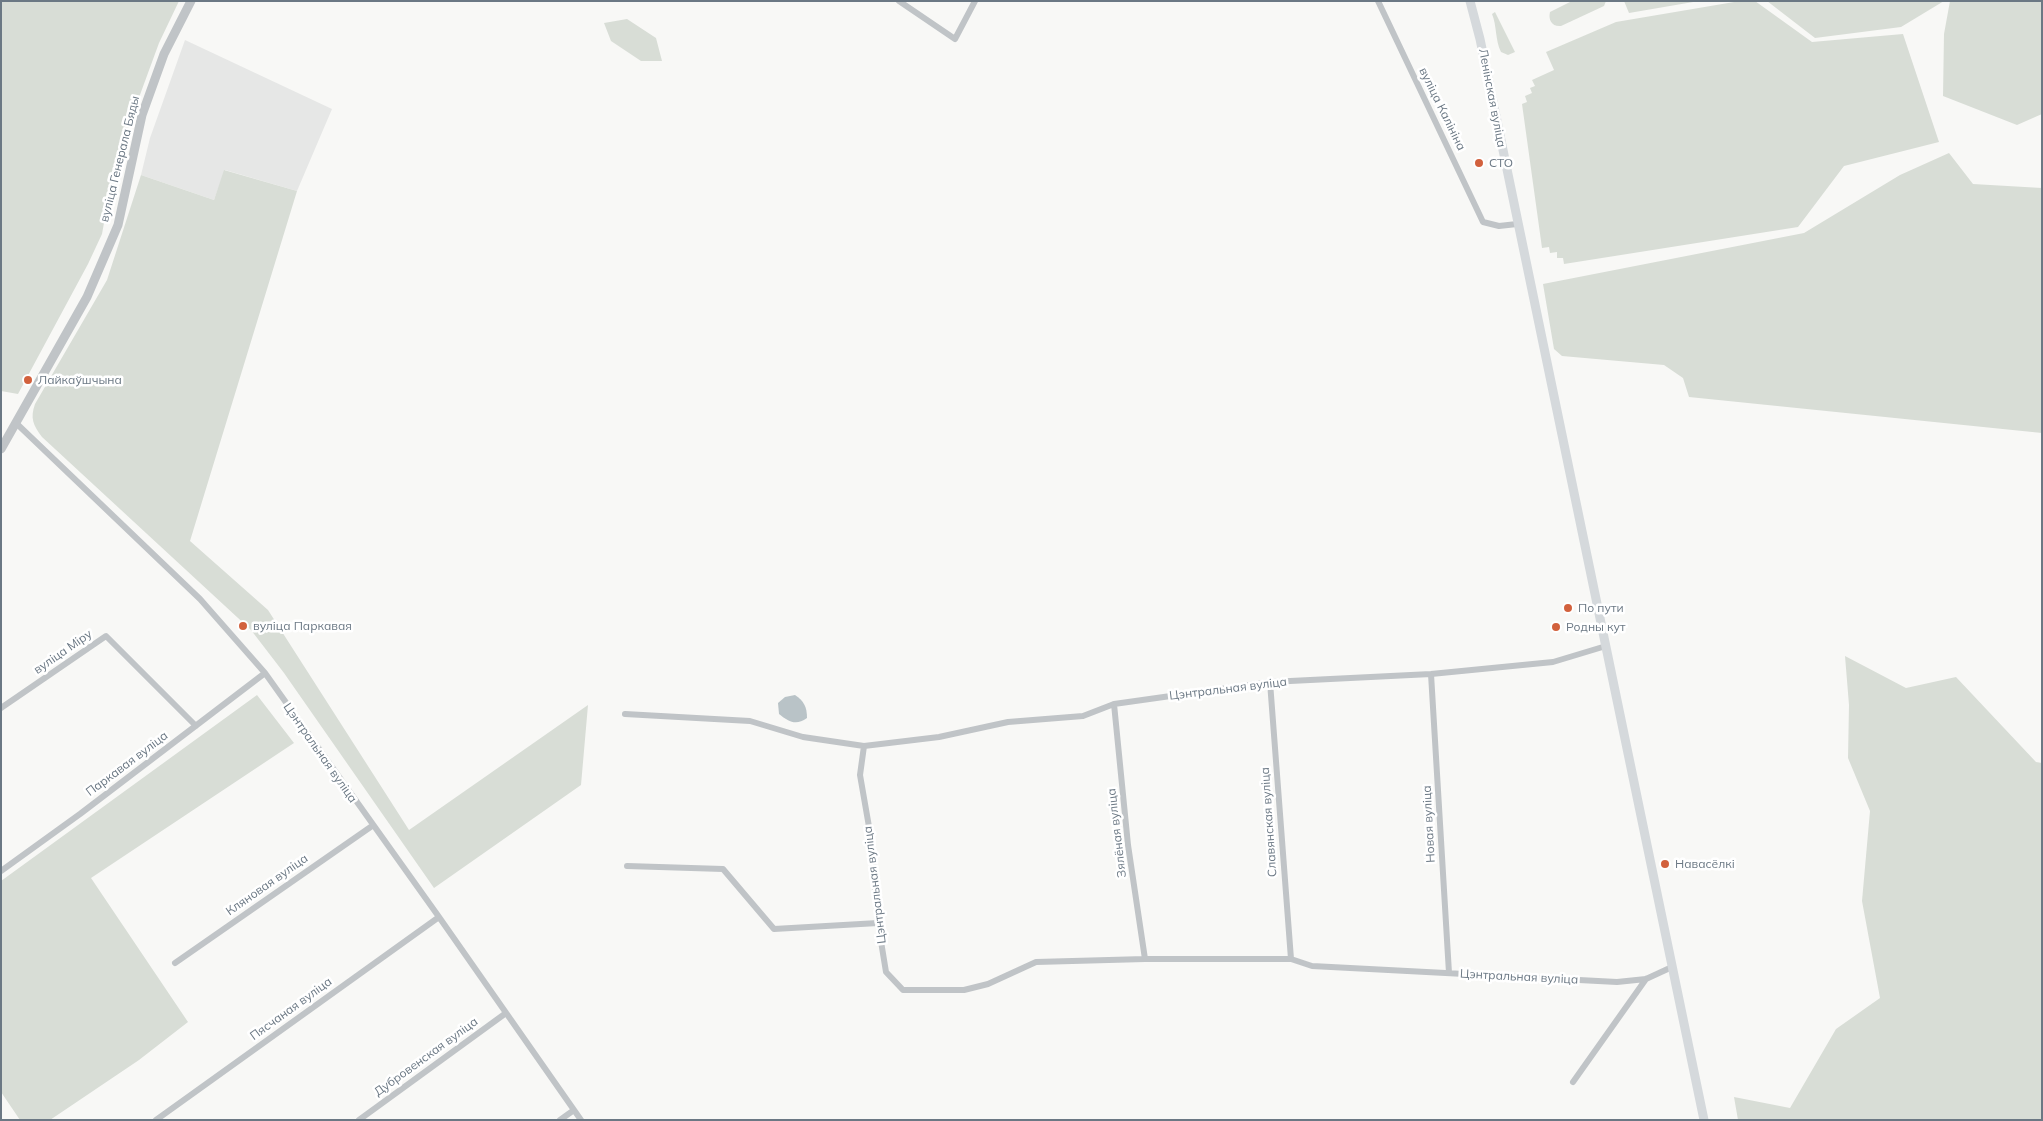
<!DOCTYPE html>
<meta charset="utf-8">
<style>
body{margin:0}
#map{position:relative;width:2043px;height:1121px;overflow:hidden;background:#f8f8f6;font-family:Mulish,sans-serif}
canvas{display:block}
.frame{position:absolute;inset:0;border:2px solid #6b7884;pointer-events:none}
</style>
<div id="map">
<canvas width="2043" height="1121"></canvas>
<div class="frame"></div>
</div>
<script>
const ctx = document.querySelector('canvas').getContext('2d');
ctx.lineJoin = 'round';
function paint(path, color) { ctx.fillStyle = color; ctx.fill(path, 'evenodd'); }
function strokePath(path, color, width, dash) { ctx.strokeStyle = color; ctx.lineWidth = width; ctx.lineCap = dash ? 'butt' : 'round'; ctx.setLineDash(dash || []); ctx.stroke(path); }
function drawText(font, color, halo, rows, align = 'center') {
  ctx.font = font + ' Mulish,sans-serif'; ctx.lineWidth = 5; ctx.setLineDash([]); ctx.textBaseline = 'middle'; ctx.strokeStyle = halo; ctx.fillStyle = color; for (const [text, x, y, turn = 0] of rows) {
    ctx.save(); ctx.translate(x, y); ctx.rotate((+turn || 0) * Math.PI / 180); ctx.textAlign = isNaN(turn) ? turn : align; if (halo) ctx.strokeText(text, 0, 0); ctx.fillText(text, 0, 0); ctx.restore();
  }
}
paint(new Path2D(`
 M 185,40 L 332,109 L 297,191 L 225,170 L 214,200 L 141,175 L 150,138 Z`), '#e6e7e6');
paint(new Path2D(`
 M 1,1 L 179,1 L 159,43 L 130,122 L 114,200 L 106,212 L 102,234 L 88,264 L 18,394 L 1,391 Z
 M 1572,1 L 1606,1 L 1604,6 L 1561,26 C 1552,27 1548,20 1550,12 Z
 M 1624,1 L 1699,1 L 1629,13 Z
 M 1740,1 L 1755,1 L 1812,42 L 1903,34 L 1939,142 L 1844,166 L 1798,227 L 1564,264 L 1563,258 L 1557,258 L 1557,252 L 1550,253 L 1549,247 L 1542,248 L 1522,104 L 1527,102 L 1525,96 L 1532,93 L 1530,88 L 1535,86 L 1532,80 L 1554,70 L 1546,52 L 1616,22 Z
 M 1767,1 L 1944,1 L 1901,27 L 1815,38 Z
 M 1950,1 L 2042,1 L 2042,114 L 2017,125 L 1943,96 L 1944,34 Z
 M 1495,12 L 1515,52 L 1508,55 L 1501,52 C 1495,40 1497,26 1492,14 Z
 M 627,19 L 656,38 L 662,61 L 641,61 L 611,41 L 604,23 Z
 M 1949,153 L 1973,184 L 2042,188 L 2042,433 L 1689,397 L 1683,378 L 1664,365 L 1562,356 L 1554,349 L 1543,284 L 1804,233 L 1900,175 Z
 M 224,170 L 297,191 L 190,541 L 268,610 L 409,830 L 588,705 L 581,785 L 434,888 L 284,673 L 251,630 L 42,437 C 33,425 30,418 35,404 L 107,280 L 141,175 L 214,200 Z
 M 1845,656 L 1906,688 L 1956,677 L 2036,762 L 2042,763 L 2042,1120 L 1738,1120 L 1734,1097 L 1790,1108 L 1836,1029 L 1880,998 L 1862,901 L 1870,811 L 1848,758 L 1849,705 Z
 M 257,695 L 294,743 L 91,878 L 188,1022 L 139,1060 L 50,1120 L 20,1120 L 1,1092 L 1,881 Z`), '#d8ddd6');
paint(new Path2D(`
 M 795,695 C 804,701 807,707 807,718 C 796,726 789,722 779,714 L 778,703 L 785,697 Z`), '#b9c3c7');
strokePath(new Path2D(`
 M 899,1 L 955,39 L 975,1
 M 1378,1 L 1483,222 L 1499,226 L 1517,224
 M 16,423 L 200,599 L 265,673 L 439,917 L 581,1120
 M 1606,646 L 1553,662 L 1431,674 L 1270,682 L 1114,704 L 1083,716 L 1008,722 L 939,737 L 864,746 L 860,775 L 872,844 L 878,923 L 886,972 L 903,990 L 964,990 L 988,984 L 1036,962 L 1145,959 L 1291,959 L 1312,966 L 1617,982 L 1646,979 L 1672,967
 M 1431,674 L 1449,973
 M 1270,682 L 1291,959
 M 1114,704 L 1128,845 L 1145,959
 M 1,708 L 106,636 L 196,726
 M 625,714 L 750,721 L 803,737 L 864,746
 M 627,866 L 723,869 L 774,929 L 878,923
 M 1,871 L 80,814 L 265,673
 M 175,963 L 372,826
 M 1573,1082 L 1646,979
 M 156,1120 L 439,917
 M 359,1120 L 506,1013
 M 560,1120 L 574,1110`), '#c0c4c7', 6);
strokePath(new Path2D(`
 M 1,449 L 87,297 L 118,225 L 142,115 L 164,54 L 191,1`), '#c0c4c7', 9);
strokePath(new Path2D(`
 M 1470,1 L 1480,39 L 1704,1120`), '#d5d9dc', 9);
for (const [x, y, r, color] of [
 [1479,163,5,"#d2613d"],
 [28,380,5,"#d2613d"],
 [1568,608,5,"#d2613d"],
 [243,626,5,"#d2613d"],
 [1556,627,5,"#d2613d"],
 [1665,864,5,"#d2613d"]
]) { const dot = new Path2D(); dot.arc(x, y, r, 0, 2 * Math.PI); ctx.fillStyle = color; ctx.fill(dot); strokePath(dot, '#fff', 2); }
drawText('12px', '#6b7884', '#fff', [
 ["Ленінская вуліца",1492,98,79],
 ["вуліца Калініна",1442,109,64],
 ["вуліца Генерала Бяды",120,159,-76],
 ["вуліца Міру",63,652,-35],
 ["Цэнтральная вуліца",1228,689,-7],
 ["Цэнтральная вуліца",320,753,55],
 ["Паркавая вуліца",127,764,-37],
 ["Славянская вуліца",1269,822,-94],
 ["Новая вуліца",1429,824,-93],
 ["Зялёная вуліца",1117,833,-97],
 ["Кляновая вуліца",267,885,-35],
 ["Цэнтральная вуліца",875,885,-97],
 ["Цэнтральная вуліца",1519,977,3],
 ["Пясчаная вуліца",291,1009,-36],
 ["Дубровенская вуліца",426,1057,-36]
]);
drawText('12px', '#6b7884', '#fff', [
 ["СТО",1489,163],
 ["Лайкаўшчына",38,380],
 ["По пути",1578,608],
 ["вуліца Паркавая",253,626],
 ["Родны кут",1566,627],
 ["Навасёлкі",1675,864]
], 'left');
</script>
